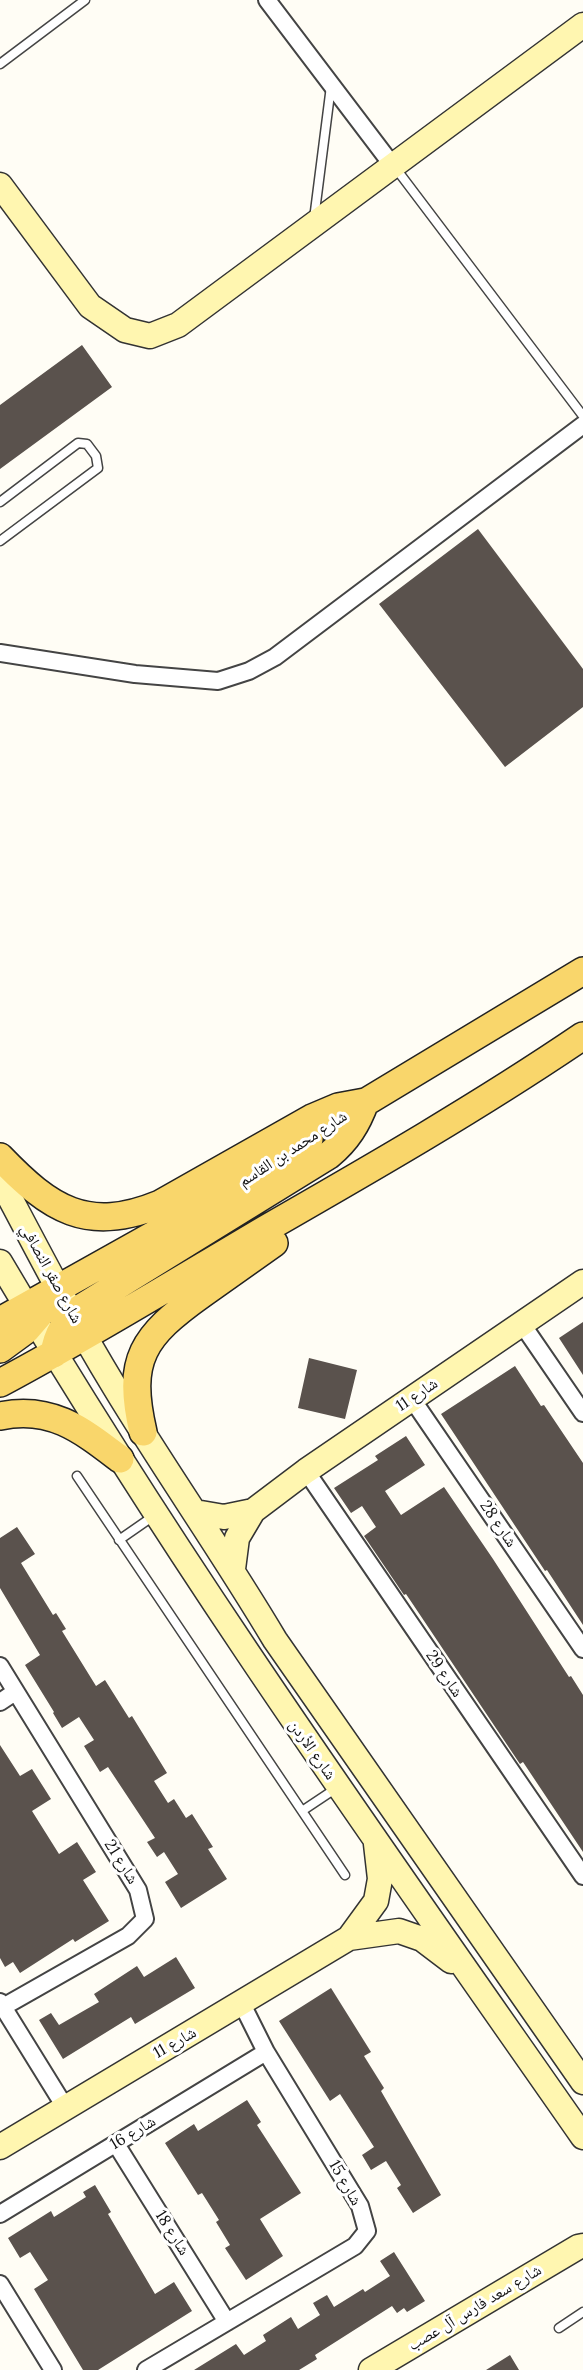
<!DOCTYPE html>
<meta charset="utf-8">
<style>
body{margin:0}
canvas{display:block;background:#fffdf5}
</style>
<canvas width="583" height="2370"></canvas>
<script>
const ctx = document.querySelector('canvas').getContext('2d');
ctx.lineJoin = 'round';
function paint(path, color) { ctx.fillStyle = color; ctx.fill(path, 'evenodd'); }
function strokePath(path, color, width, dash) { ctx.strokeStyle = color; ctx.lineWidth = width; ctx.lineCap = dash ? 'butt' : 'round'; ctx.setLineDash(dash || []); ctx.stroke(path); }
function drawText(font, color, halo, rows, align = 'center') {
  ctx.font = font + ' Lora,"Noto Naskh Arabic",serif'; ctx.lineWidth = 6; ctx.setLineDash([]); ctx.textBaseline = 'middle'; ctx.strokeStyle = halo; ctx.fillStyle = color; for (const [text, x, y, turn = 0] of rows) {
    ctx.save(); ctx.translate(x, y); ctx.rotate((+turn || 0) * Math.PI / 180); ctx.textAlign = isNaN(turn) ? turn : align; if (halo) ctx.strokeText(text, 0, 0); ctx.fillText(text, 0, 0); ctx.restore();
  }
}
paint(new Path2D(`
 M 82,345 L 112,387 L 0,469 L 0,405 Z
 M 478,529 L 583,669 L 583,707 L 505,767 L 379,604 Z
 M 583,1322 L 583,1375 L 559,1338 Z
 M 309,1358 L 357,1370 L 345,1419 L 298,1408 Z
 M 515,1366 L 541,1406 L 544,1405 L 583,1463 L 583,1625 L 547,1570 L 545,1571 L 441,1414 Z
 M 406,1436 L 425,1465 L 385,1491 L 401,1515 L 444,1487 L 493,1559 L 569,1677 L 571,1676 L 583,1695 L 583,1852 L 523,1762 L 520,1764 L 406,1594 L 404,1595 L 364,1536 L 376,1527 L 362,1506 L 351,1513 L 334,1488 L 378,1460 L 375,1456 Z
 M 17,1527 L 35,1554 L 21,1563 L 53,1615 L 56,1613 L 66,1629 L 62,1631 L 96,1686 L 105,1680 L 129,1718 L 132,1716 L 167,1773 L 154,1781 L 168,1803 L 174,1799 L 186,1818 L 192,1814 L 213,1847 L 208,1849 L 227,1879 L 181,1908 L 165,1882 L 178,1874 L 164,1852 L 157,1857 L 147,1842 L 155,1838 L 108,1767 L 100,1772 L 84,1746 L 94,1740 L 79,1717 L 62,1728 L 53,1713 L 54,1712 L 25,1665 L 40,1655 L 0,1588 L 0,1538 Z
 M 0,1745 L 20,1776 L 32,1769 L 51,1799 L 32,1811 L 59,1854 L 77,1842 L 96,1872 L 83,1880 L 109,1921 L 75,1942 L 73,1939 L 20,1973 L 13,1962 L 5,1967 L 0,1958 Z
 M 176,1957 L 195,1988 L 135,2024 L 131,2017 L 63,2059 L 39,2020 L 51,2013 L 59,2025 L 99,2002 L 94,1994 L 137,1966 L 144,1977 Z
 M 331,1988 L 371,2052 L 364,2056 L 384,2088 L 381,2091 L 441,2195 L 413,2213 L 397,2188 L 401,2185 L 386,2161 L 371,2170 L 362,2155 L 374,2147 L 340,2094 L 330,2101 L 279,2021 Z
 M 247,2100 L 261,2122 L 257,2125 L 301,2193 L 260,2219 L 283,2256 L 246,2280 L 225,2248 L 230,2245 L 216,2222 L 219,2220 L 202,2193 L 198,2195 L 165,2143 L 194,2124 L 198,2131 Z
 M 95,2185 L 111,2212 L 108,2214 L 155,2294 L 174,2282 L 192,2311 L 98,2370 L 83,2370 L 34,2289 L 48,2280 L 30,2252 L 20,2258 L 8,2238 L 51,2211 L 54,2217 L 86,2197 L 83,2192 Z
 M 394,2252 L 425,2301 L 407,2312 L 404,2308 L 397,2313 L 392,2306 L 315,2355 L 317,2359 L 299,2370 L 194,2370 L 236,2344 L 244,2355 L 266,2341 L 263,2335 L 291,2317 L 298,2329 L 320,2315 L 313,2303 L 327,2295 L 334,2307 L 363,2289 L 365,2292 L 390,2276 L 380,2261 Z
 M 510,2355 L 519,2370 L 486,2370 Z`), '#5a524d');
const lane = new Path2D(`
 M 0,64 L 85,0
 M 394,166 L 583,416
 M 314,219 L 331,86
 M 0,502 L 78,443 L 87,444 L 96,456 L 98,468 L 0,541
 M 77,1476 L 345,1875
 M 119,1540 L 155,1515
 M 302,1811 L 338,1787
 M 559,2328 L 583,2312`);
const street = new Path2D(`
 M 267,0 L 393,166
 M 0,653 L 135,674 L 218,681 L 249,671 L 275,657 L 583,425
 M 522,1324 L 583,1413
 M 412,1399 L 583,1649
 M 306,1471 L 583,1876
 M 0,1666 L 138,1890 L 145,1919 L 128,1936 L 3,2007
 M 0,1702 L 15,1692
 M 0,2002 L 65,2107
 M 116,2144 L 227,2322
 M 0,2214 L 266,2052
 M 0,2284 L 53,2370
 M 146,2370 L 355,2246 L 367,2231 L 360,2206 L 266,2052 L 242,2004`);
const secondary = new Path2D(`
 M 0,185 L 90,306 L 125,330 L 150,336 L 178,325 L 583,25
 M 0,1179 C 37,1249 73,1319 114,1386 C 166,1472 224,1554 275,1640 L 583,2082
 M 0,1262 C 178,1564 382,1849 583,2137
 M 195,1512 L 224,1517 L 253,1511
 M 233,1569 L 237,1538 L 253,1511 L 306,1471 L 583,1282
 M 349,1938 L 399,1931 L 422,1939 L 451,1961
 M 0,2147 L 349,1938 L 376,1901 L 380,1879 L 376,1844
 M 371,2370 L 578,2247 L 583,2246`);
const primary = new Path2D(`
 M 351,1111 L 583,971
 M 0,1157 C 50,1209 87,1234 160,1204 L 312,1118 L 338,1107 L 365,1102 C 357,1124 347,1140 329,1155 L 81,1308 C 65,1321 57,1334 54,1354
 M 0,1321 L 216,1200 L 309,1139
 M 0,1349 L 26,1330 L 51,1301
 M 0,1383 C 90,1335 176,1282 264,1230 C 372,1168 480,1106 583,1036
 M 0,1416 C 51,1405 82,1430 120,1459
 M 143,1432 C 126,1359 143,1336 202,1294 C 226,1277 250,1260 274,1243`);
strokePath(lane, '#444', 11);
strokePath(street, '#444', 20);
strokePath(secondary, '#333', 27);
strokePath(primary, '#222', 30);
strokePath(lane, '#fff', 8);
strokePath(street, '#fff', 16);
strokePath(secondary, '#fff6b0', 24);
strokePath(primary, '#f9d66b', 27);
drawText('16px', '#111', '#fff', [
 ["شارع محمد بن القاسم",293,1149,-33],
 ["شارع صقر النصافي",51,1274,61],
 ["شارع 11",417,1395,-34],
 ["شارع 28",498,1524,56],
 ["شارع 29",444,1674,56],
 ["شارع الأردن",312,1750,55],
 ["شارع 21",121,1862,58],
 ["شارع 11",175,2043,-30],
 ["شارع 16",133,2133,-31],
 ["شارع 15",345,2183,60],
 ["شارع 18",172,2233,58],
 ["شارع سعد فارس آل عصب",475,2308,-31]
]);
</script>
